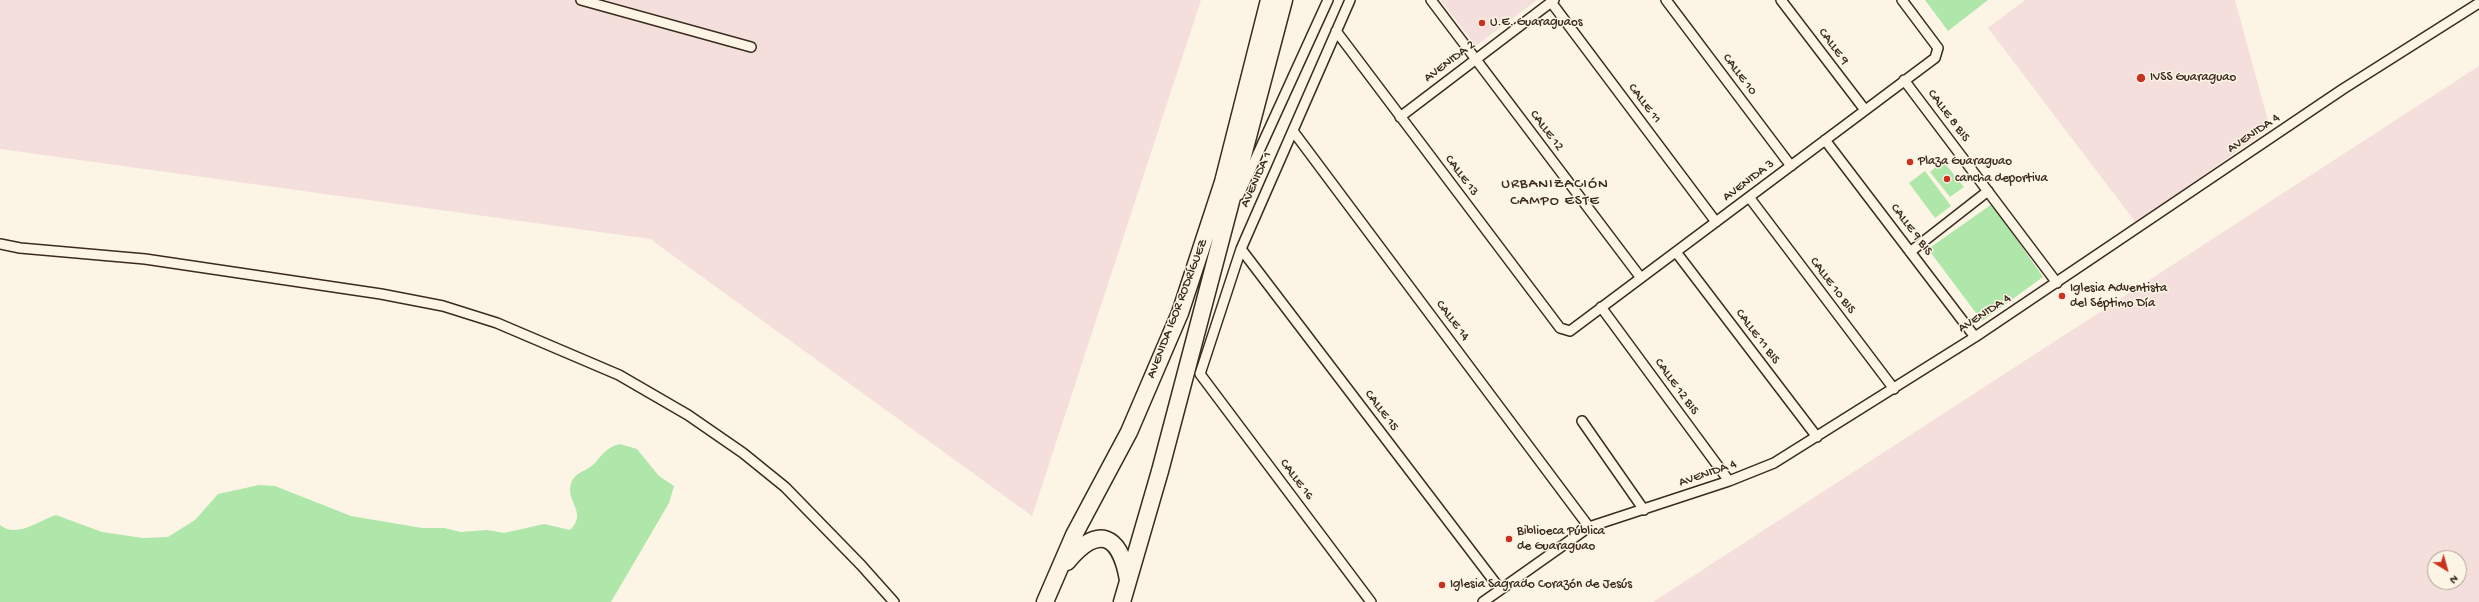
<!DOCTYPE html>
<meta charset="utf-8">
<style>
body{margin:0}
#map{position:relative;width:2479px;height:602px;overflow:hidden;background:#fcf5e5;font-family:"Gochi Hand",sans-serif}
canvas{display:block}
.north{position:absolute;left:2427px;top:550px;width:40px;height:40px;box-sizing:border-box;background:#fcf5e5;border:1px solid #afa495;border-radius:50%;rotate:143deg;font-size:11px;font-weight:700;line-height:16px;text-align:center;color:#3b2a1e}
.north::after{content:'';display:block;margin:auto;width:14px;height:18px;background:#c8321e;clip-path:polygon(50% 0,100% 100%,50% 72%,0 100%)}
</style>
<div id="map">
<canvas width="2479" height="602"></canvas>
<div class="north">N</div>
</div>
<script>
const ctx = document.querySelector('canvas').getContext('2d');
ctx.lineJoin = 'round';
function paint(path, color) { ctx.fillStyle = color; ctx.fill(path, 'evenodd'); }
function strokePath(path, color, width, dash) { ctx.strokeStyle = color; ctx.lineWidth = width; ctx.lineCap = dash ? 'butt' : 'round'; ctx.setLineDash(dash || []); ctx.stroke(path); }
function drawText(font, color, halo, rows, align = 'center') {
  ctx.font = font + ' "Gochi Hand",sans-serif'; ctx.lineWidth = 3; ctx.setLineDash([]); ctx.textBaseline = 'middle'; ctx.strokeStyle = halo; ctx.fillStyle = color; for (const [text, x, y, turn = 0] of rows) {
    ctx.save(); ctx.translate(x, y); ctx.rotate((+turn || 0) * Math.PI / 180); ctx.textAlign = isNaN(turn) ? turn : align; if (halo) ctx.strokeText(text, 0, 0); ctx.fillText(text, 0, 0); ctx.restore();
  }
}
paint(new Path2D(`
 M 0,0 L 1201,0 L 1032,516 L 650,239 L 0,149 Z
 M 1440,0 L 1537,0 L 1476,46 Z
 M 2025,0 L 2235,0 L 2270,128 L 2136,223 L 1988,28 Z
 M 2479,66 L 2479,602 L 1653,602 ZM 2435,558 L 2459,558 L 2459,582 L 2435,582 Z`), '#f4dfdc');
paint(new Path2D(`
 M 1925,0 L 1988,0 L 1948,31 Z
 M 1943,161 L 1964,187 L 1950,197 L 1930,172 Z
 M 1925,171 L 1951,206 L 1935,218 L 1909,183 Z
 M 1992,204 L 2043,277 L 1982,321 L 1928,249 Z
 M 620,444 L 637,449 L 659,476 L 674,486 L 669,503 L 611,602 L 0,602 L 0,525 C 17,539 39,520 56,515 L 102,532 L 143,538 L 168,537 L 195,520 L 218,494 L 259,485 L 275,486 L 351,516 L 422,528 L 444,528 L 461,532 L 487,530 L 504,533 L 544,524 L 570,530 C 589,512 563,501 572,481 C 576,472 587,471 594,464 C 603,454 607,447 620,444 Z`), '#afe6a9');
const street = new Path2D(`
 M 581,0 L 751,47
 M 1350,0 L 1241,249 L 1200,374 L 1371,602
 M 1431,0 L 1641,278
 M 1666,0 L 1791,166
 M 1781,0 L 1865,110
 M 1551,2 L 1716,222
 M 1336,31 L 1560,328 L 1570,331 L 1935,58 L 1938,48 L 1902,0
 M 1904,80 L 2057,283
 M 1400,117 L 1554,0
 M 1293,131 L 1589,527
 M 1825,140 L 1975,337
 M 1239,195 L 1328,0
 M 1749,197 L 1894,389
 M 0,244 L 20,248 L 145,259 L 381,294 L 443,306 L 497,323 L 619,375 L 688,415 L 743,453 L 785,487 L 861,565 L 894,602
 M 1241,249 L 1500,589
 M 1676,252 L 1817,437
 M 1910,252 L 1988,191
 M 1601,307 L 1729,481
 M 1582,421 L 1644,510
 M 1483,602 L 1589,527 L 1729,481 L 1774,463 L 1975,337 L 2343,89 L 2479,3`);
const highway = new Path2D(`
 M 1067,562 C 1098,524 1120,534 1128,580
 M 1045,602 L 1074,535 L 1129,432 L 1180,313 L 1223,182 L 1269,0
 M 1122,602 L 1160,471 L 1284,0`);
strokePath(street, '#3b2a1e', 12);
strokePath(highway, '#3b2a1e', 19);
strokePath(street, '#fcf5e5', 9);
strokePath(highway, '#fcf5e5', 16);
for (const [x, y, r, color] of [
 [1482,23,4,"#c8321e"],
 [2141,78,5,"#c8321e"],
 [1910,162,4,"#c8321e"],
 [1947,179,4,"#c8321e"],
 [2062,296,4,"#c8321e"],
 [1509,539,4,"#c8321e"],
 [1442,585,4,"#c8321e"]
]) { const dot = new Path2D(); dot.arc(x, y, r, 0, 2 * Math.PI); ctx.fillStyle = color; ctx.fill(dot); strokePath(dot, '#fcf5e5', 1.5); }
drawText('13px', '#3b2a1e', '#fcf5e5', [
 ["U.E. Guaraguaos",1490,23],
 ["IVSS Guaraguao",2150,78],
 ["Plaza Guaraguao",1918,162],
 ["cancha deportiva",1955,179],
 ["Iglesia Adventista",2070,289],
 ["del Séptimo Día",2070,304],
 ["Biblioeca Pública",1517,532],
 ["de Guaraguao",1517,547],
 ["Iglesia Sagrado Corazón de Jesús",1450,585]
], 'left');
drawText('13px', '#3b2a1e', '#fcf5e5', [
 ["CALLE 9",1833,47,53],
 ["AVENIDA 2",1450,62,-37],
 ["CALLE 10",1739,75,53],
 ["CALLE 11",1644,104,53],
 ["CALLE 8 BIS",1948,116,53],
 ["CALLE 12",1546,131,53],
 ["AVENIDA 4",2254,134,-34],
 ["CALLE 13",1461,176,53],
 ["AVENIDA 1",1257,180,-66],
 ["AVENIDA 3",1749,181,-37],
 ["CALLE 9 BIS",1911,230,53],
 ["CALLE 10 BIS",1832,286,53],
 ["AVENIDA IGOR RODRÍGUEZ",1178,309,-69],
 ["AVENIDA 4",1985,314,-33],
 ["CALLE 14",1452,321,53],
 ["CALLE 11 BIS",1757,337,53],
 ["CALLE 12 BIS",1676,387,54],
 ["CALLE 15",1381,411,53],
 ["AVENIDA 4",1708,474,-19],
 ["CALLE 16",1296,480,53]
]);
ctx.letterSpacing = '1px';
drawText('15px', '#3b2a1e', '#fcf5e5', [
 ["URBANIZACIÓN",1555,185],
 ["CAMPO ESTE",1555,202]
]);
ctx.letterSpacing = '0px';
</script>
